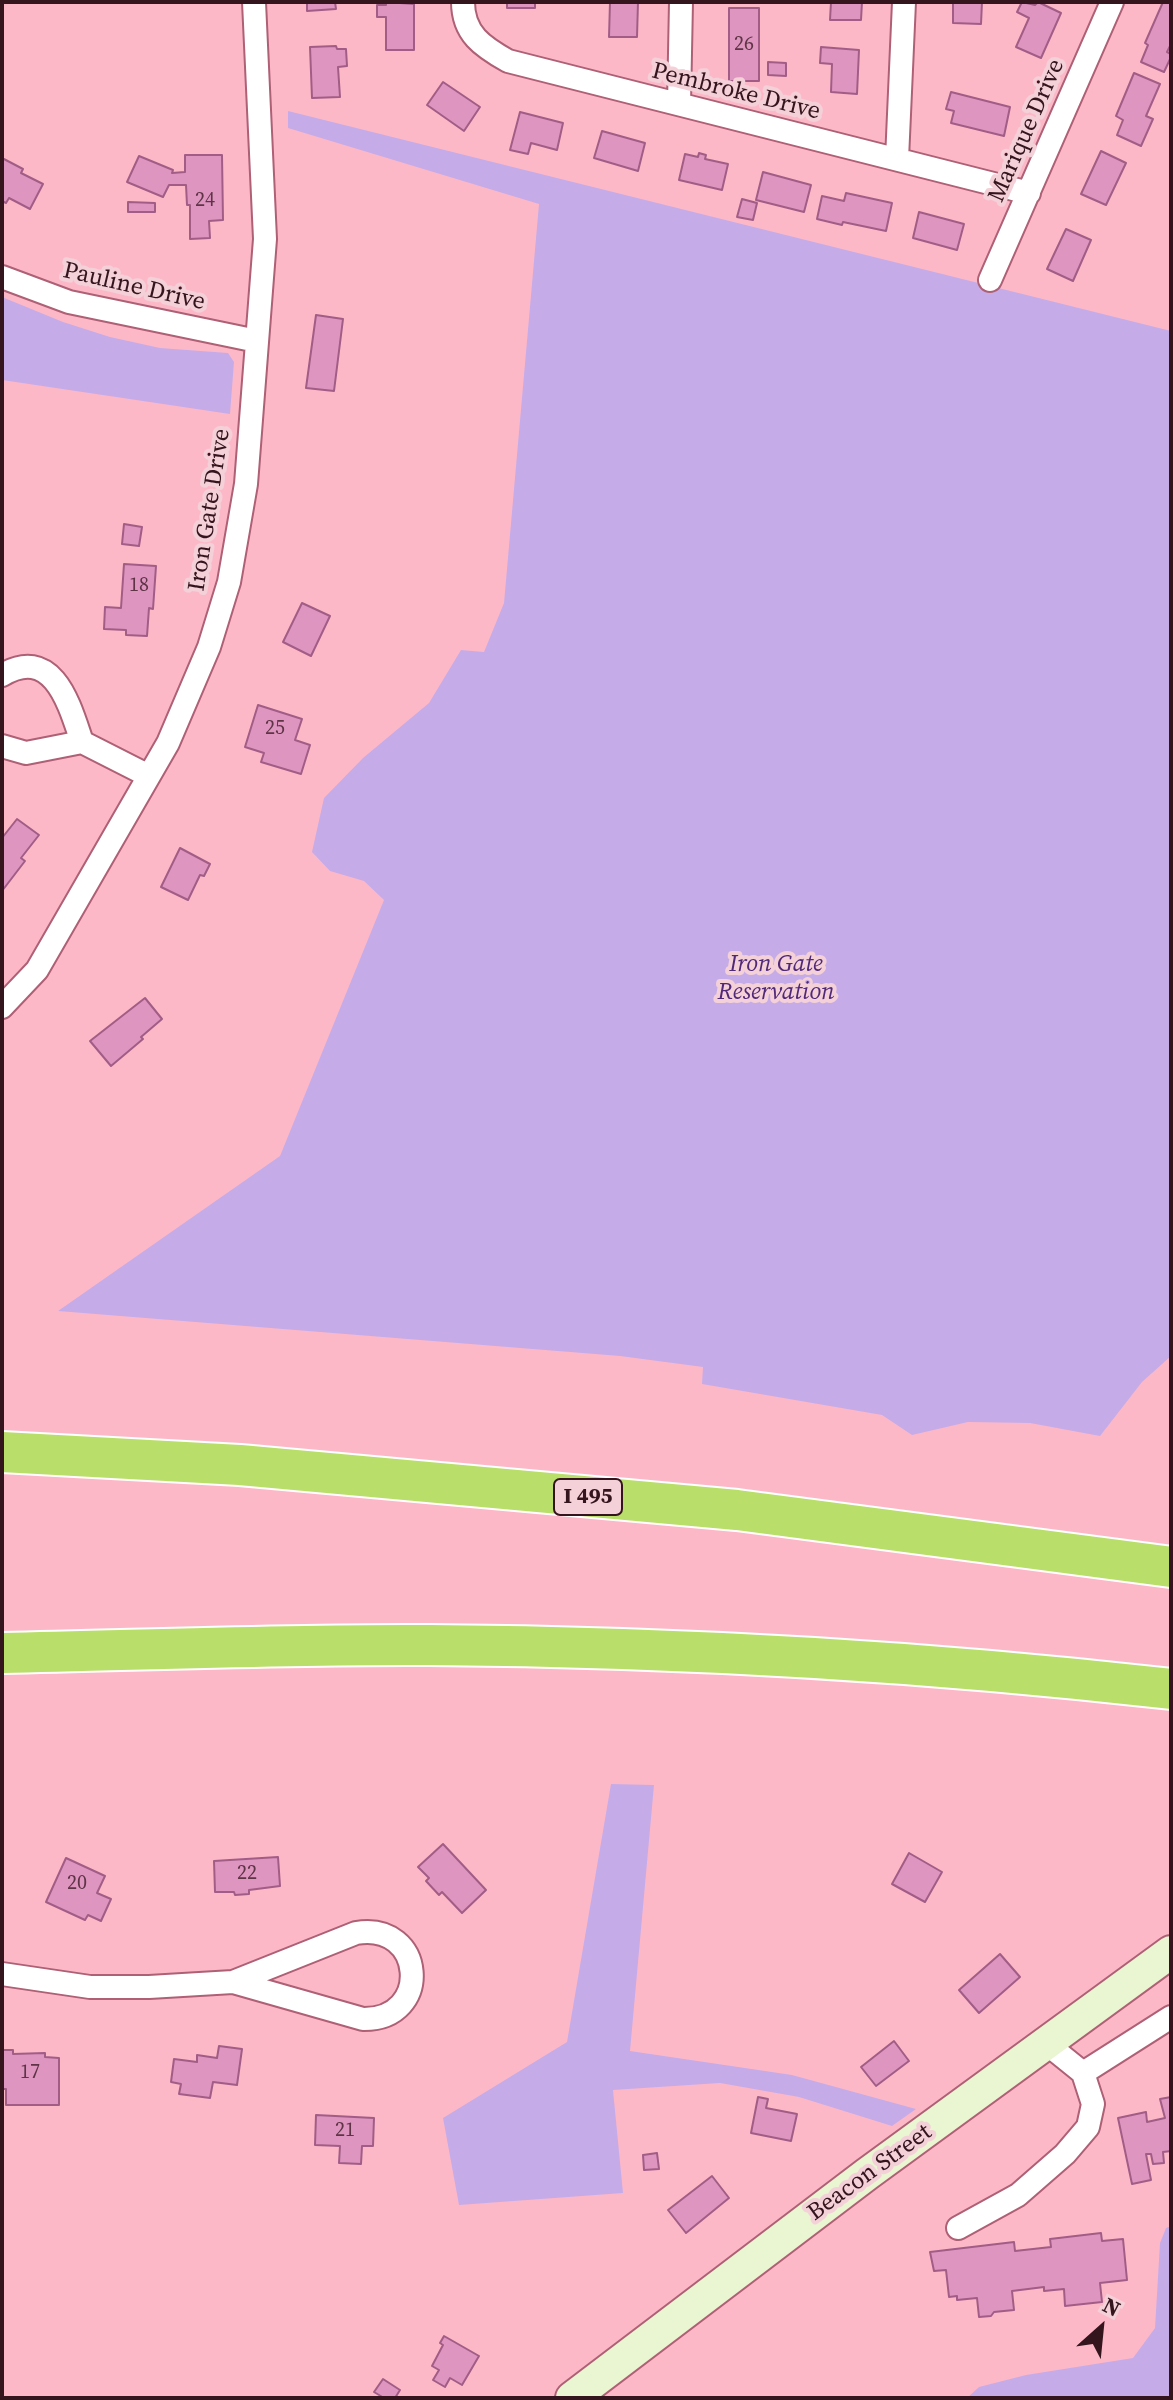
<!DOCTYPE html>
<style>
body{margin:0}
#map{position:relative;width:1173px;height:2400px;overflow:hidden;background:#fdb8c8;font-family:"Source Serif 4",serif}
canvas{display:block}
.frame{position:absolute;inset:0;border:4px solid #34141d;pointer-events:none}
.north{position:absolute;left:1061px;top:2288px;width:80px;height:80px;-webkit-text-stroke:6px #f4d0d8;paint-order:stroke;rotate:27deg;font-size:22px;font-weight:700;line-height:32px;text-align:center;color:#34141d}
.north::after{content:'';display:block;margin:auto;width:28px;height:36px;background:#34141d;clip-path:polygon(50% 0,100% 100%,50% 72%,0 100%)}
</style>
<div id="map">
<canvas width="1173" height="2400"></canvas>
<div class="frame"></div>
<div class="north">N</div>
</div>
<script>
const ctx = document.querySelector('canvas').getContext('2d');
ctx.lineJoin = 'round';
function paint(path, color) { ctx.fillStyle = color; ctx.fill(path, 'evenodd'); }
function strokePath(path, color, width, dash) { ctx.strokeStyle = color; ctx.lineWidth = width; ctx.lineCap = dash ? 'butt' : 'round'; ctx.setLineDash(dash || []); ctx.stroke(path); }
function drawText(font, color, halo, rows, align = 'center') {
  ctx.font = font + ' "Source Serif 4",serif'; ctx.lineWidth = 8; ctx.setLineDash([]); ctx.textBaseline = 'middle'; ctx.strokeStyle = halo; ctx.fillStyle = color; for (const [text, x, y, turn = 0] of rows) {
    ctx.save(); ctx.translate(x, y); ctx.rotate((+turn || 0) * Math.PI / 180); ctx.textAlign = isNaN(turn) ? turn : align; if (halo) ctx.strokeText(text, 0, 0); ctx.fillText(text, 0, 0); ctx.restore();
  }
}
paint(new Path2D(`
 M 288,111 L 1171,331 L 1171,1356 L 1142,1382 L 1100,1436 L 1030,1423 L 968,1422 L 912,1435 L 882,1415 L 702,1384 L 703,1367 L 620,1356 L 58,1311 L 280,1156 L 384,900 L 364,881 L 330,871 L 312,852 L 324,798 L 363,758 L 429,703 L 461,650 L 484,652 L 504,603 L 539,204 L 288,128 Z
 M 2,297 L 63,322 L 110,337 L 160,348 L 228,353 L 234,362 L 230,414 L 2,380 Z
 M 611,1784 L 654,1785 L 630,2051 L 792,2075 L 916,2109 L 892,2126 L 799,2097 L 720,2083 L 613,2090 L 623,2193 L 459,2205 L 443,2118 L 567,2042 Z
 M 1171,2226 L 1171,2398 L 967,2398 L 979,2387 L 1026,2375 L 1133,2358 L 1155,2328 L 1160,2243 L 1166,2228 Z`), '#c5ace8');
const building = new Path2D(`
 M 307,2 L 335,2 L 336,9 L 307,11 Z
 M 386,2 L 414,4 L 414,50 L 386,50 L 386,17 L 377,17 L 377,5 L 386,5 Z
 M 507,2 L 535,2 L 535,8 L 507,8 Z
 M 610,2 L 638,2 L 637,37 L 609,37 Z
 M 831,2 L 862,2 L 861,20 L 830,20 Z
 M 953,2 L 982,2 L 981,24 L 953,23 Z
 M 1022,2 L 1035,5 L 1038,2 L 1061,13 L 1041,58 L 1016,47 L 1029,18 L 1017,12 Z
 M 1163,2 L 1171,3 L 1171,44 L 1167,52 L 1171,54 L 1171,57 L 1164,72 L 1141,62 L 1148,45 L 1145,43 Z
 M 729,8 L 759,8 L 759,81 L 729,81 Z
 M 336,46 L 337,49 L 346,49 L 347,66 L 338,67 L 340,97 L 312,98 L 310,47 Z
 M 821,47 L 859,50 L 857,94 L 831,92 L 832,64 L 820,63 Z
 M 768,62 L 786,63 L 786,76 L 768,75 Z
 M 1134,73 L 1160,84 L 1146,116 L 1153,119 L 1141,146 L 1117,135 L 1123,120 L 1116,116 Z
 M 443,82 L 480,107 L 464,131 L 427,105 Z
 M 951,92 L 1010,107 L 1004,136 L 951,123 L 954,111 L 946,109 Z
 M 520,112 L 563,123 L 557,150 L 531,143 L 528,154 L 510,150 Z
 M 602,131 L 645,143 L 638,171 L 594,158 Z
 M 1101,151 L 1126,163 L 1106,205 L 1081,194 Z
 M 699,153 L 706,155 L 705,159 L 728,164 L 722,190 L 679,180 L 685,154 L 698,157 Z
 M 185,155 L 222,155 L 223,220 L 209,221 L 210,238 L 190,239 L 190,205 L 187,205 L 186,185 L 169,185 L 163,197 L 127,182 L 139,156 L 173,170 L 172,173 L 185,172 Z
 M 2,158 L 23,169 L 21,173 L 43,184 L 30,209 L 9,198 L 6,203 L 2,201 Z
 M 763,172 L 811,185 L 804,212 L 756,200 Z
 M 846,193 L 892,203 L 886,231 L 843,222 L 842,225 L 817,219 L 822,196 L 844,201 Z
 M 742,199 L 757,203 L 753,220 L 737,217 Z
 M 128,202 L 155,203 L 155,212 L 128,212 Z
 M 919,212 L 964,224 L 957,250 L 913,238 Z
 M 1066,229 L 1091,240 L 1073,281 L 1047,269 Z
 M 316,315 L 343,319 L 334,391 L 306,388 Z
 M 124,524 L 142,527 L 139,546 L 122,544 Z
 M 124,564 L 156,566 L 153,609 L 149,608 L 147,636 L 126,635 L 126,630 L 104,629 L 105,607 L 121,608 Z
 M 302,603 L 330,616 L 311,656 L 283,642 Z
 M 258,705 L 302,719 L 295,740 L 310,745 L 301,774 L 261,762 L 264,753 L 245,747 Z
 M 17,819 L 39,835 L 21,858 L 25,861 L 2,891 L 2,838 Z
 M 180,848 L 210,864 L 204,876 L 200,875 L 188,900 L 161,887 Z
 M 145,998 L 162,1019 L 141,1037 L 143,1039 L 111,1066 L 90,1041 Z
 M 443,1844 L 486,1890 L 462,1913 L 442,1892 L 439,1895 L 426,1881 L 429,1878 L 418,1867 Z
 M 909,1853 L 942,1872 L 925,1902 L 892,1884 Z
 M 278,1857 L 280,1886 L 249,1890 L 249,1894 L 235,1895 L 234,1892 L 215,1892 L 214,1861 Z
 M 66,1858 L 105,1876 L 97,1893 L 111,1899 L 101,1921 L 88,1915 L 85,1920 L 46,1902 Z
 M 1000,1954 L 1020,1977 L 979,2013 L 959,1990 Z
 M 894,2041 L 909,2061 L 876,2086 L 861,2067 Z
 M 219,2046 L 242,2049 L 237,2085 L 213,2082 L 210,2098 L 179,2094 L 181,2084 L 171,2082 L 174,2059 L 197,2062 L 197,2055 L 217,2058 Z
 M 2,2050 L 13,2050 L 13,2054 L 45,2053 L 45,2057 L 59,2058 L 59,2105 L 6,2105 L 6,2089 L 2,2089 Z
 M 758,2097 L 768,2099 L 766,2108 L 797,2114 L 791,2141 L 751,2133 Z
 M 1171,2097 L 1171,2151 L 1163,2152 L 1164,2163 L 1153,2164 L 1151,2154 L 1146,2154 L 1151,2180 L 1132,2184 L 1118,2118 L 1146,2112 L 1147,2122 L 1165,2118 L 1160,2099 Z
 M 316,2115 L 374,2118 L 373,2146 L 362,2146 L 361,2164 L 339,2163 L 340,2146 L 315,2145 Z
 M 657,2153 L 659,2169 L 644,2170 L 643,2155 Z
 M 712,2176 L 729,2198 L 686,2233 L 668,2210 Z
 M 1101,2233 L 1102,2241 L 1123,2239 L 1127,2280 L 1100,2283 L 1102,2302 L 1065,2306 L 1064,2289 L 1044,2291 L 1044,2287 L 1012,2291 L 1014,2310 L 994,2312 L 991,2316 L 979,2317 L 977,2298 L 957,2300 L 957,2296 L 949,2297 L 946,2270 L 934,2271 L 930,2252 L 1014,2242 L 1015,2251 L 1051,2247 L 1050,2239 Z
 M 444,2336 L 479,2356 L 462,2385 L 450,2378 L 445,2387 L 433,2380 L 439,2370 L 432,2366 L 443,2345 L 440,2343 Z
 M 383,2379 L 400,2390 L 395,2398 L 384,2398 L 374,2392 Z`);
paint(building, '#de96c0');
strokePath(building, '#a15d86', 2);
const street = new Path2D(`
 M 463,2 C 463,34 483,47 508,61 L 1029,193
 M 679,104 L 681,2
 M 897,159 L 904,2
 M 2,277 L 69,302 L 257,341
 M 990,280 L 1112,2
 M 2,675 C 54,644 70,707 82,742
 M 2,746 L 26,753 L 82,742 L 149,776
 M 2,1007 L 37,970 L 168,743 L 209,647 L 229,582 L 246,484 L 265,239 L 254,2
 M 2,1974 L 90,1987 L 149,1987 L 233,1982 L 356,1933 C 425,1921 433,2020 363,2019 L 233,1982
 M 1083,2073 L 1171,2017
 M 958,2228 L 1018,2195 L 1065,2154 L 1088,2127 L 1093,2104 L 1083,2073 L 1047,2044`);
const secondary = new Path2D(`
 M 572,2398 L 867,2174 L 1171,1952`);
const highway = new Path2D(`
 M 2,1452 L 240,1465 L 737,1510 L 1171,1567
 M 2,1653 C 145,1650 288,1644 430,1645 C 678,1647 925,1661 1171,1689`);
strokePath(street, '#ae6075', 26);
strokePath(secondary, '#ae6075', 36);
strokePath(highway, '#fff', 44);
strokePath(street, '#fff', 22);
strokePath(secondary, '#eaf5d2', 32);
strokePath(highway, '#b9de69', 40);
drawText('20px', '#5e3446', null, [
 ["26",744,45],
 ["24",205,201],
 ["18",139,586],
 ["25",275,729],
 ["22",247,1874],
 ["20",77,1884],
 ["17",30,2073],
 ["21",345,2131]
]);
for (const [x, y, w] of [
 [588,1497,68]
]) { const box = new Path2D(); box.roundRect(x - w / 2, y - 18, w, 36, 6); ctx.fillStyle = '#f4d0d8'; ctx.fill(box); strokePath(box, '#34141d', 2); }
drawText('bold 22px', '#34141d', null, [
 ["I 495",588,1497]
]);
drawText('24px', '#34141d', '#f4d0d8', [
 ["Pembroke Drive",736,92,14],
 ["Marique Drive",1027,131,-66],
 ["Pauline Drive",134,287,13],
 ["Iron Gate Drive",210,510,-81],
 ["Beacon Street",870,2173,-36]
]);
drawText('italic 24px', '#502878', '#f4d0d8', [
 ["Iron Gate",776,965],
 ["Reservation",776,993]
]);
</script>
